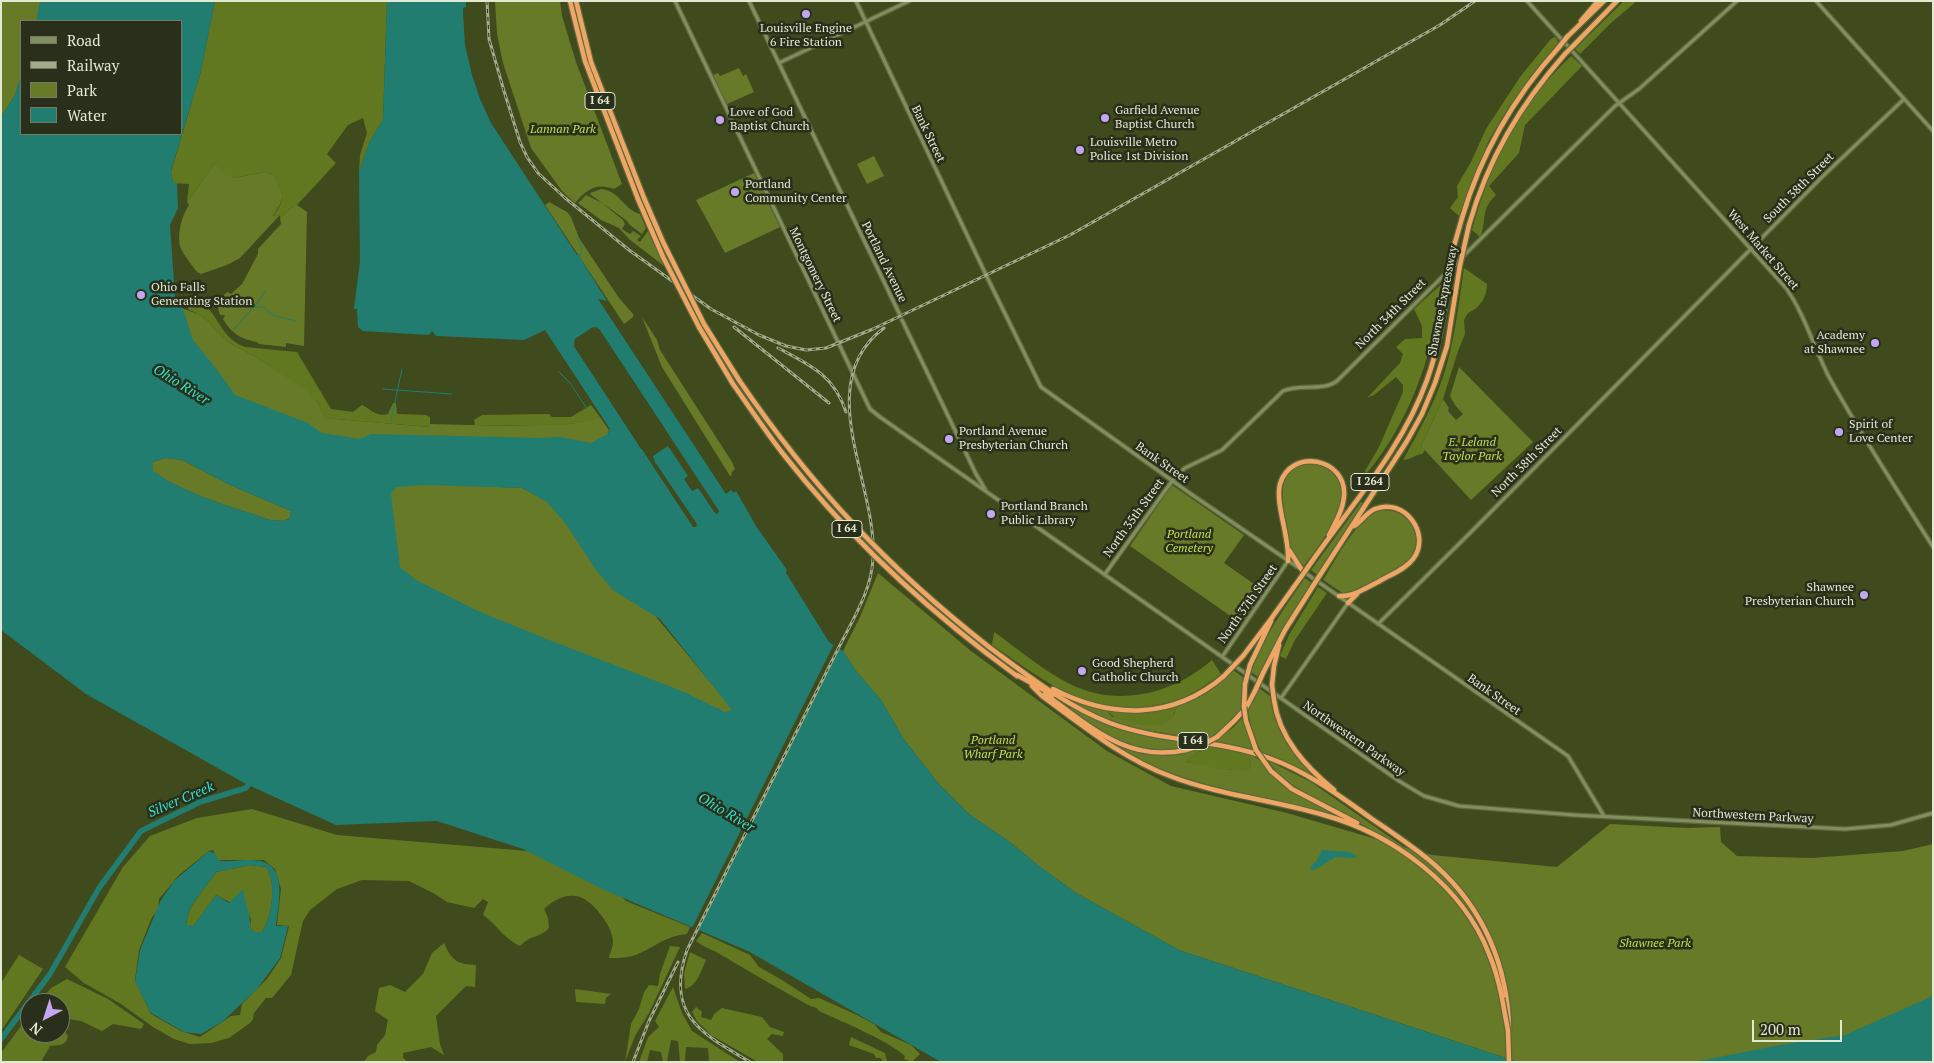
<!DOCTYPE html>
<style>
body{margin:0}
#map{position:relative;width:1934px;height:1063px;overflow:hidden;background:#3f4b1d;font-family:"PT Serif",serif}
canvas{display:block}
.frame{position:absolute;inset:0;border:2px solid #e1e9d0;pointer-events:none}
.legend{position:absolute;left:20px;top:20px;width:162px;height:115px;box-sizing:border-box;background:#292f1b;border:1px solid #737963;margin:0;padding:6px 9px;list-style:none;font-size:15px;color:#e1e9d0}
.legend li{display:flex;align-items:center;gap:10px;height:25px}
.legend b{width:25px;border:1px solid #737963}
.north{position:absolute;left:20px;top:993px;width:50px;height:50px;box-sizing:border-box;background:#292f1b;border:1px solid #737963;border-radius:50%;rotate:220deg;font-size:14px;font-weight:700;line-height:20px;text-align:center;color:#e1e9d0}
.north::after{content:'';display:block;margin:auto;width:18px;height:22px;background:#c4a7f1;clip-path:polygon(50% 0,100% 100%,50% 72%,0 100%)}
.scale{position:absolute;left:1752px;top:1020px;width:90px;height:22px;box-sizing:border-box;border:2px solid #e1e9d0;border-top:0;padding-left:6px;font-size:15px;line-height:18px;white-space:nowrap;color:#e1e9d0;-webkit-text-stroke:4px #292f1b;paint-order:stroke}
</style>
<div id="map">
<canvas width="1934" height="1063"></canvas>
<div class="frame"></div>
<ul class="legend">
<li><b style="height:6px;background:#818f5f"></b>Road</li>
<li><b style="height:6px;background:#a1ab89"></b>Railway</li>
<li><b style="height:14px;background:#667a27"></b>Park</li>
<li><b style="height:14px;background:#207d70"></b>Water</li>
</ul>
<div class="north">N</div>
<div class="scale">200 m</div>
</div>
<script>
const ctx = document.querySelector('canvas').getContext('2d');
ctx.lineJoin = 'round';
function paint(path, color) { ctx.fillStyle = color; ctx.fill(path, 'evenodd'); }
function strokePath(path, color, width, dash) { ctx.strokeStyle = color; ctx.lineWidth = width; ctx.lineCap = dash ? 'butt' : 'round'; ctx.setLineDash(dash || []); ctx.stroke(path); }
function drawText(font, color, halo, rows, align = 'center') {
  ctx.font = font + ' "PT Serif",serif'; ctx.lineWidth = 5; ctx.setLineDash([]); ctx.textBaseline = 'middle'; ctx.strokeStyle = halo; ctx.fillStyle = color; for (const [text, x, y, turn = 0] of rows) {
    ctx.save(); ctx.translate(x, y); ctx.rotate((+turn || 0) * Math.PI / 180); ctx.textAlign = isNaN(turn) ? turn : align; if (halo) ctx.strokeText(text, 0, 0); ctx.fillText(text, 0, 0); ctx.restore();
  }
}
paint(new Path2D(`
 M 1,1 L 45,1 L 38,21 L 21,21 L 21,76 L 15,95 L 1,117 Z
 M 495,1 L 560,1 L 562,16 L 576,62 L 622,184 L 614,189 C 596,182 586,190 575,203 L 562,191 L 531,148 L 503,63 L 497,34 Z
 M 739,68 L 743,76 L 746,74 L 754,92 L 727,104 L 713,75 L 718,73 L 720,76 Z
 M 874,156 L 884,176 L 867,184 L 857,164 Z
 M 215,163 L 233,178 L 266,172 L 274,175 C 284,195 286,196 273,216 L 280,215 L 240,258 L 227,265 L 201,274 L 197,272 C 192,265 183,255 180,246 C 177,233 182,215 189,205 L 187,202 Z
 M 754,173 L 780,227 L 725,253 L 696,200 Z
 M 601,189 C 619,190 623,209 640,214 L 646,228 L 642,234 L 630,225 L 626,220 L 591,195 L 590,193 Z
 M 586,195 L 602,203 L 623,220 L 625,224 L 622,229 L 630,234 L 633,231 L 641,236 L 637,240 L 640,242 L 648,231 L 664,266 L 629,239 L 619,228 L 601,220 L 578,203 L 581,200 L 582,201 L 582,199 Z
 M 549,202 L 567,212 L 571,217 L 579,238 L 619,298 L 633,314 L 633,317 L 624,324 L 545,205 Z
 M 297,205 L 307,212 L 304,346 L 286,343 L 286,347 L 259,344 L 257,342 C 241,339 232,334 223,319 L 225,315 L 220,315 C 216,305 219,297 228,292 L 231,294 L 242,284 L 258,254 L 258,249 L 281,224 L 280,218 L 291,208 Z
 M 181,308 L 198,314 L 208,321 L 226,341 L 256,357 L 307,390 L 318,403 L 325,418 L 429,427 L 430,424 C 466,425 502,426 539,425 C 561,424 580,425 600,417 L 609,430 L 608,434 L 617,449 L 479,442 L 475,437 L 430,436 L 362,441 L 325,437 L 244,402 L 231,393 L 190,339 Z
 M 642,317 L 657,340 L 660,350 L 732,462 L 735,469 L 732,472 L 731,476 L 730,476 L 662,367 Z
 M 1459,367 L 1533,442 L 1471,500 L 1421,446 L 1443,399 L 1449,408 L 1448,411 L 1456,420 L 1463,414 L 1455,405 L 1450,396 Z
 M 166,458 L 182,460 L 230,485 L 291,511 L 290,518 L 283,521 L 270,520 C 230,506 187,495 152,471 L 153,462 Z
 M 1314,463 C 1374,477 1324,539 1304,566 C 1289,557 1290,541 1287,525 C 1282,498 1274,464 1314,463 Z
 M 386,482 L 522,488 L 569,512 L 740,718 L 697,712 L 392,574 Z
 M 1172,485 L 1244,535 L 1224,563 L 1264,591 L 1242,624 L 1130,546 Z
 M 1361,502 L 1364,503 L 1357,514 L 1317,575 L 1311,570 Z
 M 1381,510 C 1408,508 1429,535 1411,559 C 1404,569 1357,591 1344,594 L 1323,580 C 1337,558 1356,518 1381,510 Z
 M 878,573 L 971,651 L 1107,751 L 1171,786 L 1287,813 L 1400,846 L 1294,786 L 1279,774 L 1267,760 L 1311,782 L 1404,847 L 1432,855 L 1557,867 L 1610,824 L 1688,828 L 1720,827 L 1721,842 L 1737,856 L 1812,858 L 1903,851 L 1933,844 L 1933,996 L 1892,1019 L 1819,1046 L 1736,1062 L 1518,1062 L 1179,950 L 1076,893 L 1039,866 L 1011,843 L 969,814 L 938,783 L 903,738 L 881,700 L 856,671 L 843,651 L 860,617 Z
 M 1305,578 L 1312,583 L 1282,630 L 1258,677 L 1251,672 C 1263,638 1284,608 1305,578 Z
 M 1233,670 L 1244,678 L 1242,710 L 1234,719 L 1216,735 L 1205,740 L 1135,728 L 1102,717 L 1071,701 L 1107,711 L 1112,717 L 1174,715 L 1177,706 L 1206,692 Z
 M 1259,688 L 1271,697 L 1282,732 L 1318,780 L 1281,760 L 1262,753 L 1252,733 L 1248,711 Z
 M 1071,707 C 1112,729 1152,737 1197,744 C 1146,762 1111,740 1071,709 Z
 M 1242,718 L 1254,751 L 1214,741 L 1234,727 Z
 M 1208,745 C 1201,751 1191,755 1186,762 L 1232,770 L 1251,764 L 1248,754 C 1264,759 1272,777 1286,787 C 1300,796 1326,805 1336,816 C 1262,795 1183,788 1117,747 C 1139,752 1159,758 1182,754 C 1191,752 1199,747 1208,745 Z`), '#667a27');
paint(new Path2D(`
 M 215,1 L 387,1 L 383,120 L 370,141 L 359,172 L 360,155 L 367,133 L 363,118 L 348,125 L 327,154 L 336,163 L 297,205 L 291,208 L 280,218 L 280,215 L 273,217 C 286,197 284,196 274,175 L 266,172 L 233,178 L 222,173 L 215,163 L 187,202 L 189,184 L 173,183 L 171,172 L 201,71 Z
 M 1624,1 L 1637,1 L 1612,22 L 1580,54 L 1575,49 Z
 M 1554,37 L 1557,39 L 1558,43 L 1540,64 L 1508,108 L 1488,142 L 1459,216 L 1450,208 L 1458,197 L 1457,186 L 1471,162 L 1486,129 L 1520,77 L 1550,40 Z
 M 1571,56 L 1582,66 L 1525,125 L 1519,153 L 1489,186 L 1496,195 C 1479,211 1488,220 1480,237 L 1472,230 C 1483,190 1498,149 1521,114 C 1535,92 1553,74 1571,56 Z
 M 1464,268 L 1487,284 C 1487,297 1480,308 1468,313 L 1464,320 L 1465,334 L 1458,351 L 1443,399 L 1421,446 L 1425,450 L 1422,454 C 1414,455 1411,460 1403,460 C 1418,433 1433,406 1443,377 C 1454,345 1459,302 1464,268 Z
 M 1444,282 C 1444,300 1441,319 1436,336 C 1434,341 1431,345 1429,350 C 1417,394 1397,437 1367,473 L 1365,471 L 1379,447 L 1403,392 L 1403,385 L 1396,377 L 1374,395 L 1367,398 L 1400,363 L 1403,354 L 1396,347 L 1405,339 L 1422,338 L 1422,326 L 1414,309 Z
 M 190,298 C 218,303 216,337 245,347 L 297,352 L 331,409 L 353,412 L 362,405 C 372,410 376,417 388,414 L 393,403 L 396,403 L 397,414 L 426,415 L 430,417 L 430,427 L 324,418 L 318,403 L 307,391 L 256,357 L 226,341 L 208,321 L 198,314 L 188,309 Z
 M 591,405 L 600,417 L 586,422 L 560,425 L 475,425 L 474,420 L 482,415 L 549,414 L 552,417 L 571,417 Z
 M 1318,587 L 1327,593 L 1295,640 L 1286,659 L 1280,656 L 1289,635 Z
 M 994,632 C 1017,648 1045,672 1070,684 C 1118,708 1173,694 1212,660 L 1221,674 C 1206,685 1189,697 1171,702 C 1144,709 1109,712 1083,701 C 1051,688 1021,664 992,645 Z
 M 1177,706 C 1170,732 1149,727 1128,722 C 1119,719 1113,718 1107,711 L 1142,713 Z
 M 1208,745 L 1248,754 L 1251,764 L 1249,771 L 1219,769 L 1186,762 C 1191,755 1201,751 1208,745 Z
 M 252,809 L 337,835 L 539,852 L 597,875 L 626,901 L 690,927 L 687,934 C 666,936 658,945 640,953 C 630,958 620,958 609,958 C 610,953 613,947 613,942 C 614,928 591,897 576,896 C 564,894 552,901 544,909 L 548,918 L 549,928 C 540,938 530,935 520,946 C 504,939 497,925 483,915 L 488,902 L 483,899 L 474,908 L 447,902 L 435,894 L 409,881 L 362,880 L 337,889 L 310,910 L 303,921 L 291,975 L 272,998 L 266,998 L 254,1013 L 253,1019 L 250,1023 L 229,1038 L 211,1043 L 190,1044 L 174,1039 L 153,1027 L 121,1004 L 84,983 L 65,967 L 123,867 L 150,836 L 197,818 ZM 213,850 L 218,860 L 264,860 L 275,869 L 281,889 L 277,925 L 289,926 L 281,958 L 267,979 L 242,1004 L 240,1015 L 231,1016 L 200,1037 L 181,1031 L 151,1014 L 135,980 L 139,950 L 152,917 L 158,910 L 159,899 L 179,875 L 209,851 Z
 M 250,865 L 266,867 C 277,882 272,917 262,932 L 254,932 L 250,927 L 251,919 L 247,911 L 216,895 L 194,925 L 187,926 C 185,906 207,888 216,872 Z
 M 702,933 L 750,955 L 759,967 L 782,980 L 811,999 L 819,998 L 857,1015 L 874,1024 L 881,1032 L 911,1045 L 920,1054 L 912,1062 L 904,1059 L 905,1056 C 889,1041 841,1021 819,1011 L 817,1008 L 810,1006 C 781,990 752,973 723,956 C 714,950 705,948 696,941 Z
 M 444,943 C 452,961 457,964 476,965 L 475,987 L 466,986 L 436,1016 L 440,1044 L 444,1055 L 431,1047 L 403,1053 L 403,1057 L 407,1062 L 364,1062 L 368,1056 L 376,1052 L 377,1045 L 385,1035 L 388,1020 L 375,1011 L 379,988 L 390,985 L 405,992 L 423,974 L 432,953 Z
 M 670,946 L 680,947 L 649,1013 L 635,1036 L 625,1062 L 631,1024 L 639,1009 L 644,992 L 649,985 L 658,986 L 660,974 Z
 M 690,952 L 706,960 C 701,971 697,986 685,989 L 684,973 Z
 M 19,955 L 43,969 L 1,1031 L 1,983 Z
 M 67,979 L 108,999 L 144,1024 L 141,1029 L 113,1024 L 102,1031 L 81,1021 L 69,1019 L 64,1023 L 63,1029 L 68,1036 C 66,1046 59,1045 50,1046 L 41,1062 L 1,1062 L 1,1053 L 30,1014 L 30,1033 L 60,1033 L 60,1003 L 39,1003 L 51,988 Z
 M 673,987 L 682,1013 L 692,1031 L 740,1062 L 709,1062 L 708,1048 L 686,1047 L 685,1061 L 680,1062 L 678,1041 L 671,1040 L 667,1062 L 663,1062 L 661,1052 L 650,1050 L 647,1062 L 639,1062 L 648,1037 L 659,1027 L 655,1021 Z
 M 575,989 L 611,994 L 606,998 L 605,1004 L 576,1002 Z
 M 696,1007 L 702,1012 L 701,1017 L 711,1020 L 714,1014 L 722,1008 L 762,1017 L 770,1027 L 784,1032 L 783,1036 L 772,1034 L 767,1039 L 783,1054 L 783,1062 L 758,1062 L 711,1035 L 697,1021 L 692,1012 Z
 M 851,1037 L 885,1053 L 887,1062 L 883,1062 L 881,1058 L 876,1058 L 874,1054 L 849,1045 Z`), '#627820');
paint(new Path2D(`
 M 40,1 L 215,1 L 201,71 L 171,171 L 173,183 L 177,183 L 178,208 L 170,225 L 175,297 L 179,297 L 193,340 L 218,371 L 235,395 L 308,423 L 322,433 L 360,439 L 371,434 L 540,438 L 560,437 L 591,443 L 608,434 L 610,429 L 545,330 L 524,340 L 436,336 L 432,331 L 429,335 L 363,331 L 358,327 L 357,309 L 354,309 L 360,261 L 359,172 L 370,141 L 383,120 L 387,1 L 466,1 L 466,7 L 463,8 L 463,12 L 465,45 L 472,75 L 480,99 L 491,123 L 577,255 L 581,253 L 580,258 L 607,301 L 598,299 L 726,494 L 731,490 L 734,493 L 736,491 L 756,526 L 787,570 L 786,573 L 829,642 L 843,651 L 856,671 L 881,700 L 903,738 L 938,783 L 969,814 L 1011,843 L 1039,866 L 1076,893 L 1179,950 L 1518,1062 L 941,1062 L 748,951 L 602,889 L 523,849 L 437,821 L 336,825 L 246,784 L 86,694 L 1,630 L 1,117 L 15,95 L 21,76 L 21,134 L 181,134 L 181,21 L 36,21 ZM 596,327 L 599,329 L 609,344 L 665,429 L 641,449 L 574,346 L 575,339 ZM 166,458 L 182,460 L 230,485 L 291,511 L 290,518 L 283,521 L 270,520 C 230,506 187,495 153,471 L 153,462 ZM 426,485 L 522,488 L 547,502 L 566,524 L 596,570 L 613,590 L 660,619 L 732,710 L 725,712 L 682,691 L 549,640 L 478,611 L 416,580 L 400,567 L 391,494 L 396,487 Z
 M 1322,850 L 1349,852 L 1357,856 L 1355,858 L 1336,857 L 1314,870 L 1310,870 L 1310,868 L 1317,860 Z
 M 209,851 L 216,854 L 218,860 C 227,863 236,860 245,860 C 250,860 259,860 264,862 C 287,870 278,908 276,926 L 288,926 L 280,958 L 257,989 L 222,1022 L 201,1034 L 184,1032 L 151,1013 L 135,982 L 140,950 L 161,900 L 174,881 ZM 250,865 L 266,867 C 277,882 272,917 262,932 L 254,932 L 250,927 C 251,917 245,901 243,889 L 229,903 L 216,895 L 194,925 L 187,925 C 185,906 207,888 216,872 Z
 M 1933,996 L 1933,1062 L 1694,1062 L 1780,1045 L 1845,1035 Z`), '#207d70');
paint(new Path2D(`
 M 593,327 L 599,329 L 609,344 L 719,511 L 717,514 L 715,513 L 698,488 L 692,491 L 684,479 L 688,476 L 668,446 L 653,456 L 655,462 L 697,524 L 696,527 L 693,527 L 574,346 L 575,339 ZM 594,330 L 597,331 L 622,365 L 663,428 L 657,432 L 658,435 L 642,445 L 576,345 L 577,340 Z
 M 835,642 L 840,646 L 697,932 L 691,930 Z`), '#3f4b1d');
strokePath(new Path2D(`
 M 577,238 L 582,250 L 581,253
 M 235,297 L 253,307 L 264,307 C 269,317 286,318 295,321
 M 234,329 L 259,301 L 265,291
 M 558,371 L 570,383 L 587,409
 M 383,389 L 452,394
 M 391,420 L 402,369`), '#207d70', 1);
strokePath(new Path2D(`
 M 1,1039 L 50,974 L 99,888 L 141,831 L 200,802 L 246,788 L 251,781`), '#207d70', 5.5);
const minor = new Path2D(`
 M 675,1 L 870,409 L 880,417 L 1399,781 L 1424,796 L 1459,806 L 1574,815 L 1845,829 L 1891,825 L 1933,813
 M 749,1 L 899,313
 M 856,1 L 987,277 L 1041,387 L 1191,494 L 1299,568
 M 1527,1 L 1786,288 C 1805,315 1814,348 1829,377 C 1861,435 1898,491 1933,547
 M 1816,1 L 1933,131
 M 779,63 L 909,1
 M 902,320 L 976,474 L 985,489
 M 1304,572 L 1568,756 L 1604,816
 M 1105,574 L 1175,477 L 1185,468 L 1222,450 L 1283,391 C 1301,383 1322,392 1337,381 L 1615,106 L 1639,89 L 1737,1
 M 1378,624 L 1472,531 L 1822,177 L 1904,99
 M 1222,657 L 1288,561
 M 1281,698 L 1348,603`);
const highway = new Path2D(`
 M 570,1 L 585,61 L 638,199
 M 576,1 L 591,62 L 644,198
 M 1581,21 L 1598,1
 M 1567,37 L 1604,1
 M 1574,45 L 1617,1
 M 1462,218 C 1481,153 1514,97 1559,47
 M 1469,225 C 1488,159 1520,105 1565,54
 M 704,324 L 739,380
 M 699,327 L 733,384
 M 1289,550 L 1302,570
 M 1288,561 C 1290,537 1275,505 1280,484 C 1291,447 1347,458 1344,496 C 1343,510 1335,523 1329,535
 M 1308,567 C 1350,506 1402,450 1427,380 C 1439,347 1444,313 1449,279
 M 1320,575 L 1407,441 L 1422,414 L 1435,383 L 1447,346 L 1460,265
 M 1339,596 C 1353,597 1365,588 1378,582 C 1389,575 1405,570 1413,559 C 1432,534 1404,497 1375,509 C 1366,513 1362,521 1354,526
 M 1348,603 L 1357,594
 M 989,647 C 1027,675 1066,706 1110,723 C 1161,742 1217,739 1269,758 C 1306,771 1340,796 1372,819 C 1394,834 1417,849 1436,866 C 1484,909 1508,967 1509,1030
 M 985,652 L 1017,676
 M 1243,656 L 1271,619 L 1301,577
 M 1250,665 L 1271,621
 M 1263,673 L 1285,630 L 1313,586
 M 1017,675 L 1053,695
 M 1272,685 L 1274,666 L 1279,645
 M 1032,686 L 1042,696 C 1082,725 1123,759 1170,776 C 1219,795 1273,800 1324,815 C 1393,834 1463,886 1489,954 C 1495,968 1499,983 1502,998
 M 1053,689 C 1111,719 1173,720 1224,676
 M 1045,694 C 1090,726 1127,763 1186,750
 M 1274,700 C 1279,738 1306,767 1334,790
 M 1244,707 L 1245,684
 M 1246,721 L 1256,750
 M 1217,737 L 1234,721 L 1246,708 L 1255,691
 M 1271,771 L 1292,789 L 1357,823`);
strokePath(minor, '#5e683f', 5.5);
strokePath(highway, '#5e683f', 7);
strokePath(minor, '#818f5f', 3);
strokePath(highway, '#efa664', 4.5);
const rail = new Path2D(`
 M 487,1 L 489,39 L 504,91 L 520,142 L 527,157 L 538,173 L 564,197 L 629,250 L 711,309 L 759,335 L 786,346 L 806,350 L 826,348 L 873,329 L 1070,235 L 1440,25 L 1475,1
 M 734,327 L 829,403
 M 778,348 C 810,365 834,375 846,412
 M 633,1062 L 649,1021 L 678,962
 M 750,1062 C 701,1033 665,1015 687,950 L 838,649 C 852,621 872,590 873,558 C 878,485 810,383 884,328`);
strokePath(rail, '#a1ab89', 3);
strokePath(rail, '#292f1b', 1, [4]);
const highwayBridge = new Path2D(`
 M 1559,47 L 1567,37
 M 1565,54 L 1574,45
 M 644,198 L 663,242 L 704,324
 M 638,199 L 663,257 L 699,327
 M 1460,265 L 1469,225
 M 1449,279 L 1454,246 L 1462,218
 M 739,380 C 812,487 887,567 989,647
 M 733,384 C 750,408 766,432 784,455 C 842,529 910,594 985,652
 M 1301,577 L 1308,567
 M 1313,586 L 1320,575
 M 1224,676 L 1243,656
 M 1245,684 L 1250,665
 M 1272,685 L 1274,700
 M 1255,691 L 1263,673
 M 1244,707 L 1246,721
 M 1186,750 L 1202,745 L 1217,737
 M 1256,750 L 1271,771
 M 1502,998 L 1508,1031 L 1509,1062`);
strokePath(highwayBridge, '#5e683f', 7, []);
strokePath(highwayBridge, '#efa664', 4.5);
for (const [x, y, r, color] of [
 [806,14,5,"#c4a7f1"],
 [1105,118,5,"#c4a7f1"],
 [720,120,5,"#c4a7f1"],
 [1080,150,5,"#c4a7f1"],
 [735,192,5,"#c4a7f1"],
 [141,295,5,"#c4a7f1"],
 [1875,343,5,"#c4a7f1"],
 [1839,432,5,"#c4a7f1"],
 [949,439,5,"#c4a7f1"],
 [991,514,5,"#c4a7f1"],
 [1864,595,5,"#c4a7f1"],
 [1082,671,5,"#c4a7f1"]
]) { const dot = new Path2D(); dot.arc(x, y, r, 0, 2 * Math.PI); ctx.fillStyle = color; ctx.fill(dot); strokePath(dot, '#292f1b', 2); }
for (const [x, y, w] of [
 [600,101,30],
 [1370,482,38],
 [847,529,30],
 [1193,741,30]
]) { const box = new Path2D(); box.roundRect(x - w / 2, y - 8.5, w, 17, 4); ctx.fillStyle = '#292f1b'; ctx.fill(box); strokePath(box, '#e1e9d0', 1); }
drawText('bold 11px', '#e1e9d0', null, [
 ["I 64",600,101],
 ["I 264",1370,482],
 ["I 64",847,529],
 ["I 64",1193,741]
]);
drawText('12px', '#e1e9d0', '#292f1b', [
 ["Louisville Engine",806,29,"center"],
 ["6 Fire Station",806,43,"center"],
 ["Garfield Avenue",1115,111],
 ["Baptist Church",1115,125],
 ["Love of God",730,113],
 ["Baptist Church",730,127],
 ["Louisville Metro",1090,143],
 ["Police 1st Division",1090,157],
 ["Portland",745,185],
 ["Community Center",745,199],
 ["Ohio Falls",151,288],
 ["Generating Station",151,302],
 ["Academy",1865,336,"right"],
 ["at Shawnee",1865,350,"right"],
 ["Spirit of",1849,425],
 ["Love Center",1849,439],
 ["Portland Avenue",959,432],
 ["Presbyterian Church",959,446],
 ["Portland Branch",1001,507],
 ["Public Library",1001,521],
 ["Shawnee",1854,588,"right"],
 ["Presbyterian Church",1854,602,"right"],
 ["Good Shepherd",1092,664],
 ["Catholic Church",1092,678]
], 'left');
drawText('italic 12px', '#bde151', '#292f1b', [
 ["Lannan Park",563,130],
 ["E. Leland",1472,443],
 ["Taylor Park",1472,457],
 ["Portland",1189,535],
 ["Cemetery",1189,549],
 ["Portland",993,741],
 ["Wharf Park",993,755],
 ["Shawnee Park",1655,944]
]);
drawText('12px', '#e1e9d0', '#292f1b', [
 ["Bank Street",928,134,64],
 ["South 38th Street",1799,188,-45],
 ["West Market Street",1763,250,49],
 ["Portland Avenue",884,262,64],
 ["Montgomery Street",815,275,64],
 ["Shawnee Expressway",1443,301,-79],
 ["North 34th Street",1391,314,-45],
 ["North 38th Street",1527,462,-45],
 ["Bank Street",1162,463,35],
 ["North 35th Street",1134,518,-54],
 ["North 37th Street",1248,604,-55],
 ["Bank Street",1494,695,35],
 ["Northwestern Parkway",1354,739,35],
 ["Northwestern Parkway",1753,816,3]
]);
drawText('italic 14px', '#32e2cc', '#292f1b', [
 ["Ohio River",181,385,32],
 ["Silver Creek",181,800,-23],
 ["Ohio River",726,813,31]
]);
</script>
